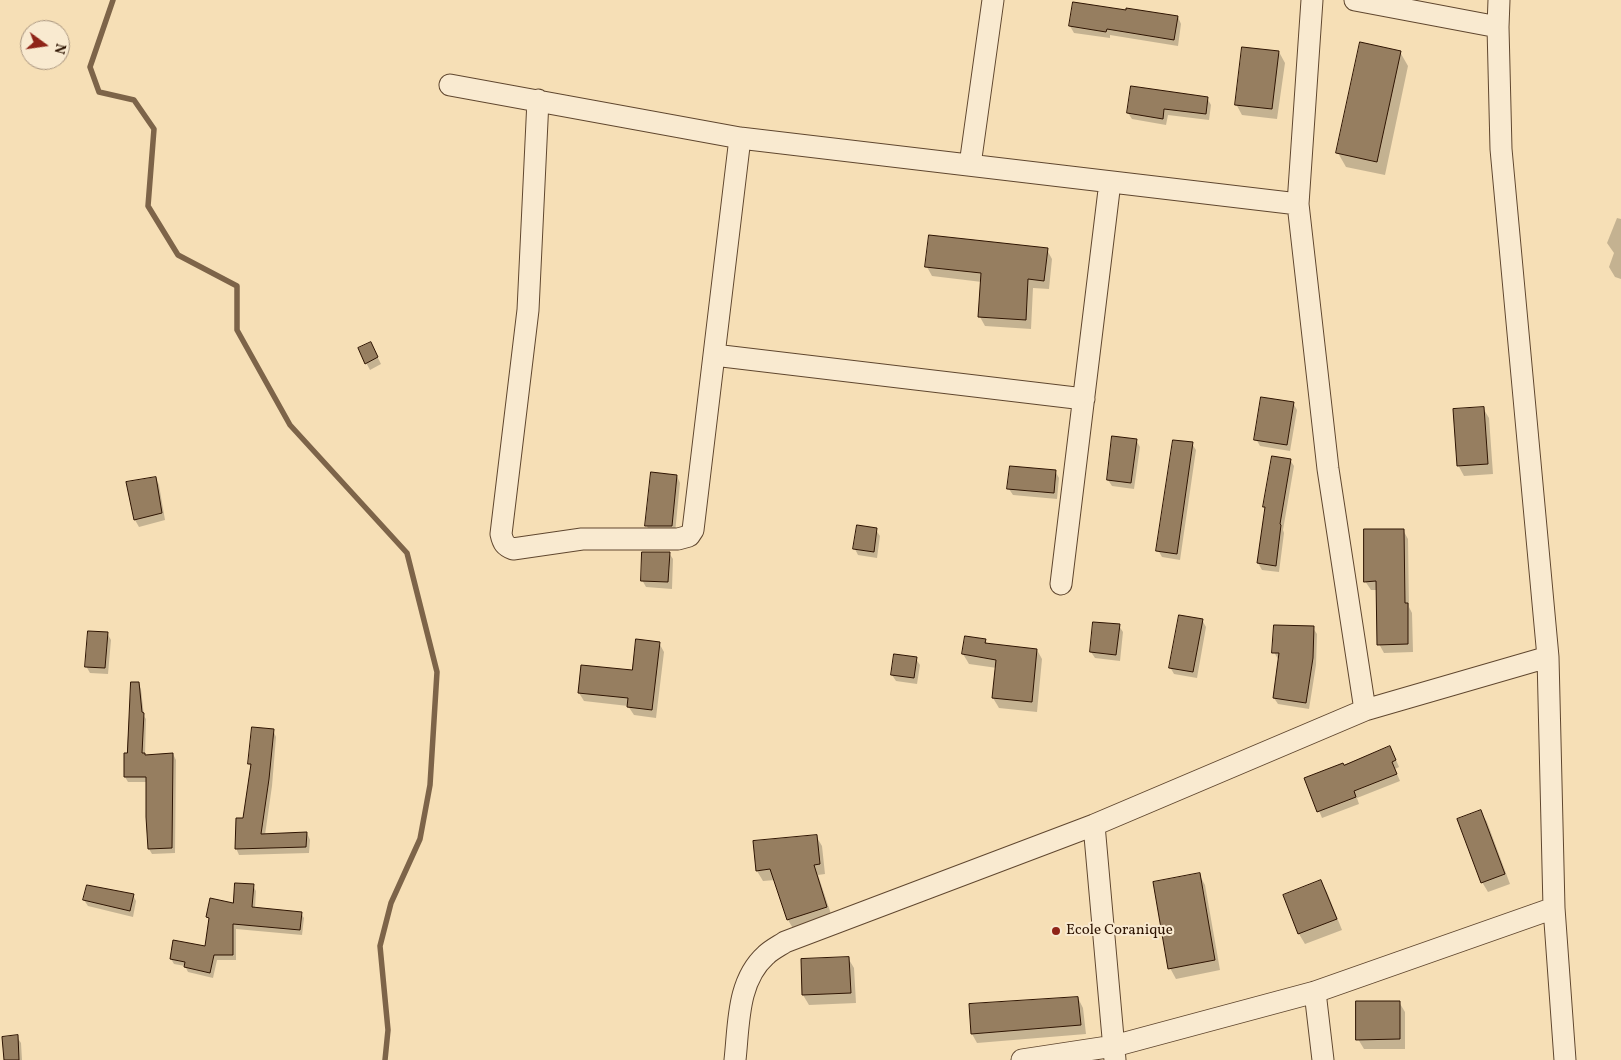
<!DOCTYPE html>
<style>
body{margin:0}
#map{position:relative;width:1621px;height:1060px;overflow:hidden;background:#f6dfb6;font-family:Vollkorn,serif}
canvas{display:block}
.north{position:absolute;left:20px;top:20px;width:50px;height:50px;box-sizing:border-box;background:#f9ead0;border:1px solid #a8947e;border-radius:50%;rotate:104deg;font-size:14px;font-weight:700;line-height:20px;text-align:center;color:#2e1402}
.north::after{content:'';display:block;margin:auto;width:18px;height:22px;background:#8f2418;clip-path:polygon(50% 0,100% 100%,50% 72%,0 100%)}
</style>
<div id="map">
<canvas width="1621" height="1060"></canvas>
<div class="north">N</div>
</div>
<script>
const ctx = document.querySelector('canvas').getContext('2d');
ctx.lineJoin = 'round';
function paint(path, color) { ctx.fillStyle = color; ctx.fill(path, 'evenodd'); }
function strokePath(path, color, width, dash) { ctx.strokeStyle = color; ctx.lineWidth = width; ctx.lineCap = dash ? 'butt' : 'round'; ctx.setLineDash(dash || []); ctx.stroke(path); }
function drawText(font, color, halo, rows, align = 'center') {
  ctx.font = font + ' Vollkorn,serif'; ctx.lineWidth = 4; ctx.setLineDash([]); ctx.textBaseline = 'middle'; ctx.strokeStyle = halo; ctx.fillStyle = color; for (const [text, x, y, turn = 0] of rows) {
    ctx.save(); ctx.translate(x, y); ctx.rotate((+turn || 0) * Math.PI / 180); ctx.textAlign = isNaN(turn) ? turn : align; if (halo) ctx.strokeText(text, 0, 0); ctx.fillText(text, 0, 0); ctx.restore();
  }
}
paint(new Path2D(`
 M 1178,17 L 1181,24 L 1178,46 L 1110,35 L 1110,38 L 1074,33 L 1070,26 Z
 M 1279,52 L 1285,63 L 1277,119 L 1242,115 L 1236,104 Z
 M 1400,52 L 1408,66 L 1385,175 L 1346,167 L 1338,153 Z
 M 1207,98 L 1211,105 L 1209,120 L 1168,115 L 1166,125 L 1132,119 L 1128,113 Z
 M 1617,218 L 1621,219 L 1621,279 L 1615,277 L 1609,267 L 1614,253 L 1607,243 Z
 M 1047,250 L 1052,259 L 1049,289 L 1033,288 L 1031,329 L 985,326 L 980,317 L 982,282 L 932,276 L 927,267 Z
 M 359,349 L 374,350 L 381,364 L 370,370 Z
 M 1293,403 L 1297,410 L 1290,451 L 1260,446 L 1256,439 Z
 M 1483,408 L 1489,418 L 1493,474 L 1464,476 L 1458,465 Z
 M 1136,440 L 1140,447 L 1134,489 L 1112,486 L 1108,480 Z
 M 1192,444 L 1196,450 L 1180,560 L 1162,557 L 1158,550 Z
 M 1290,460 L 1294,466 L 1283,530 L 1284,533 L 1279,572 L 1262,570 L 1258,563 L 1266,509 L 1265,507 Z
 M 1055,471 L 1059,478 L 1057,499 L 1013,495 L 1009,489 Z
 M 652,474 L 677,476 L 680,483 L 675,533 L 650,533 L 647,526 Z
 M 156,478 L 159,485 L 165,520 L 139,527 L 135,520 L 128,483 Z
 M 876,530 L 880,536 L 877,558 L 858,555 L 855,549 Z
 M 1403,530 L 1408,539 L 1409,607 L 1412,613 L 1413,652 L 1384,653 L 1379,644 L 1377,590 L 1371,590 L 1365,581 Z
 M 669,553 L 673,559 L 672,589 L 646,587 L 642,580 Z
 M 1202,620 L 1206,627 L 1197,678 L 1174,674 L 1170,667 Z
 M 1119,626 L 1123,632 L 1120,661 L 1095,658 L 1091,652 Z
 M 1313,628 L 1317,634 L 1316,665 L 1309,709 L 1278,704 L 1274,698 L 1280,659 L 1278,659 L 1274,652 Z
 M 107,633 L 111,640 L 108,674 L 90,673 L 86,666 Z
 M 985,640 L 988,645 L 1037,650 L 1042,659 L 1037,712 L 999,708 L 993,698 L 997,668 L 969,664 L 963,654 Z
 M 659,643 L 664,652 L 656,718 L 634,715 L 628,706 L 584,701 L 579,693 L 633,671 Z
 M 916,659 L 920,665 L 917,684 L 896,681 L 892,675 Z
 M 138,683 L 141,689 L 144,716 L 146,719 L 145,756 L 173,754 L 176,760 L 175,853 L 152,854 L 149,849 L 147,782 L 128,782 L 125,777 L 125,754 L 129,754 Z
 M 273,730 L 276,737 L 272,786 L 265,835 L 307,833 L 310,840 L 309,853 L 239,855 L 236,848 L 244,819 L 252,768 L 249,764 Z
 M 1394,755 L 1399,767 L 1395,769 L 1400,781 L 1357,798 L 1359,804 L 1322,818 L 1306,779 L 1344,766 Z
 M 1481,812 L 1487,822 L 1510,884 L 1488,892 L 1482,882 Z
 M 816,836 L 822,846 L 825,874 L 818,875 L 832,917 L 794,930 L 788,920 L 775,880 L 763,881 L 757,871 Z
 M 1199,874 L 1205,885 L 1220,970 L 1176,979 L 1170,968 Z
 M 1321,882 L 1327,892 L 1342,930 L 1305,944 L 1299,934 L 1284,896 Z
 M 253,886 L 256,891 L 255,908 L 301,913 L 304,918 L 302,935 L 236,929 L 236,960 L 217,960 L 213,978 L 188,972 L 185,966 L 174,964 L 171,959 L 206,948 L 210,921 L 208,917 L 234,905 Z
 M 133,895 L 136,901 L 133,917 L 88,906 L 84,900 Z
 M 848,958 L 854,968 L 856,1003 L 809,1005 L 803,995 Z
 M 1078,998 L 1083,1008 L 1086,1034 L 977,1043 L 972,1034 Z
 M 1399,1002 L 1405,1012 L 1405,1049 L 1364,1049 L 1358,1039 Z
 M 17,1037 L 21,1043 L 22,1060 L 5,1060 Z`), '#0003');
strokePath(new Path2D(`
 M 113,0 L 90,67 L 99,92 L 134,100 L 154,129 L 148,206 L 178,255 L 237,286 L 237,330 L 290,425 L 407,553 L 437,672 L 430,785 L 420,839 L 391,903 L 380,946 L 388,1030 L 385,1060`), '#7d6449', 5.5);
const building = new Path2D(`
 M 1073,2 L 1126,10 L 1126,8 L 1178,16 L 1174,40 L 1107,29 L 1106,32 L 1069,26 Z
 M 1360,42 L 1401,51 L 1377,162 L 1336,153 Z
 M 1242,47 L 1279,51 L 1272,109 L 1235,105 Z
 M 1131,86 L 1208,97 L 1206,114 L 1164,109 L 1163,119 L 1127,113 Z
 M 929,235 L 1048,248 L 1044,281 L 1028,279 L 1026,320 L 978,317 L 981,273 L 925,267 Z
 M 371,342 L 378,357 L 365,364 L 358,348 Z
 M 1261,397 L 1294,402 L 1287,445 L 1254,440 Z
 M 1484,407 L 1488,464 L 1457,466 L 1453,409 Z
 M 1112,436 L 1137,439 L 1131,483 L 1107,480 Z
 M 1173,440 L 1193,442 L 1177,554 L 1156,551 Z
 M 1272,456 L 1291,459 L 1280,524 L 1281,525 L 1276,566 L 1257,563 L 1265,507 L 1263,507 Z
 M 1010,466 L 1056,470 L 1054,493 L 1007,489 Z
 M 651,472 L 677,475 L 672,526 L 645,526 Z
 M 156,477 L 162,513 L 134,520 L 126,482 Z
 M 857,525 L 877,528 L 874,552 L 853,549 Z
 M 1364,529 L 1404,529 L 1405,603 L 1408,603 L 1408,644 L 1377,645 L 1376,581 L 1364,582 Z
 M 642,552 L 670,552 L 668,582 L 641,581 Z
 M 1179,615 L 1203,619 L 1193,672 L 1169,668 Z
 M 1093,622 L 1120,624 L 1116,655 L 1090,652 Z
 M 1274,625 L 1314,626 L 1313,658 L 1306,703 L 1273,698 L 1279,653 L 1272,653 Z
 M 88,631 L 108,632 L 105,668 L 85,667 Z
 M 965,636 L 986,639 L 985,643 L 1037,649 L 1032,702 L 992,698 L 996,660 L 962,654 Z
 M 636,639 L 660,642 L 652,710 L 627,707 L 628,698 L 578,693 L 581,665 L 632,670 Z
 M 894,654 L 917,657 L 914,678 L 891,675 Z
 M 131,682 L 139,682 L 142,712 L 144,713 L 142,753 L 145,753 L 145,755 L 173,753 L 172,848 L 148,849 L 146,817 L 146,777 L 124,777 L 124,753 L 127,753 Z
 M 252,727 L 274,729 L 269,779 L 261,834 L 307,832 L 306,847 L 235,849 L 236,818 L 243,818 L 251,764 L 248,764 Z
 M 1390,746 L 1396,760 L 1392,762 L 1397,774 L 1354,791 L 1356,797 L 1317,812 L 1304,778 L 1343,763 L 1344,765 Z
 M 1481,810 L 1505,874 L 1481,883 L 1457,819 Z
 M 817,835 L 820,864 L 814,865 L 827,907 L 787,920 L 770,869 L 756,871 L 753,841 Z
 M 1200,873 L 1215,960 L 1168,969 L 1153,882 Z
 M 1321,880 L 1337,919 L 1298,934 L 1283,895 Z
 M 235,883 L 254,884 L 252,907 L 302,912 L 300,930 L 233,924 L 233,955 L 214,955 L 210,973 L 184,967 L 185,962 L 170,959 L 173,940 L 205,946 L 209,918 L 206,917 L 210,898 L 233,903 Z
 M 87,885 L 134,894 L 130,911 L 83,900 Z
 M 849,957 L 851,993 L 802,995 L 801,959 Z
 M 1078,997 L 1081,1025 L 971,1034 L 969,1004 Z
 M 1356,1001 L 1400,1001 L 1400,1039 L 1356,1040 Z
 M 18,1035 L 19,1060 L 4,1060 L 2,1037 Z`);
paint(building, '#967e60');
strokePath(building, '#2e1402', 1);
const minor = new Path2D(`
 M 1312,0 L 1298,204 L 1328,469 L 1365,710
 M 1355,0 L 1498,27
 M 1499,0 L 1498,27 L 1501,149 L 1548,657 L 1554,908 L 1565,1060
 M 450,85 L 740,138 L 1298,204
 M 538,100 L 528,310 L 501,534 C 503,543 505,546 513,549 L 582,539 L 678,539 L 689,536 L 693,530 L 740,138
 M 970,165 L 993,0
 M 714,355 L 1084,399
 M 1061,584 L 1110,182
 M 1094,825 L 1115,1060
 M 1315,992 L 1323,1060
 M 735,1060 C 739,1024 737,981 766,955 C 771,950 779,946 785,942 L 1094,825 L 1365,710 L 1548,657
 M 1022,1060 L 1114,1046 L 1315,992 L 1554,908`);
strokePath(minor, '#60472f', 23);
strokePath(minor, '#f9ead0', 21);
for (const [x, y, r, color] of [
 [1056,931,5,"#8f2418"]
]) { const dot = new Path2D(); dot.arc(x, y, r, 0, 2 * Math.PI); ctx.fillStyle = color; ctx.fill(dot); strokePath(dot, '#f9ead0', 2); }
drawText('15px', '#2e1402', '#f9ead0', [
 ["Ecole Coranique",1066,931]
], 'left');
</script>
